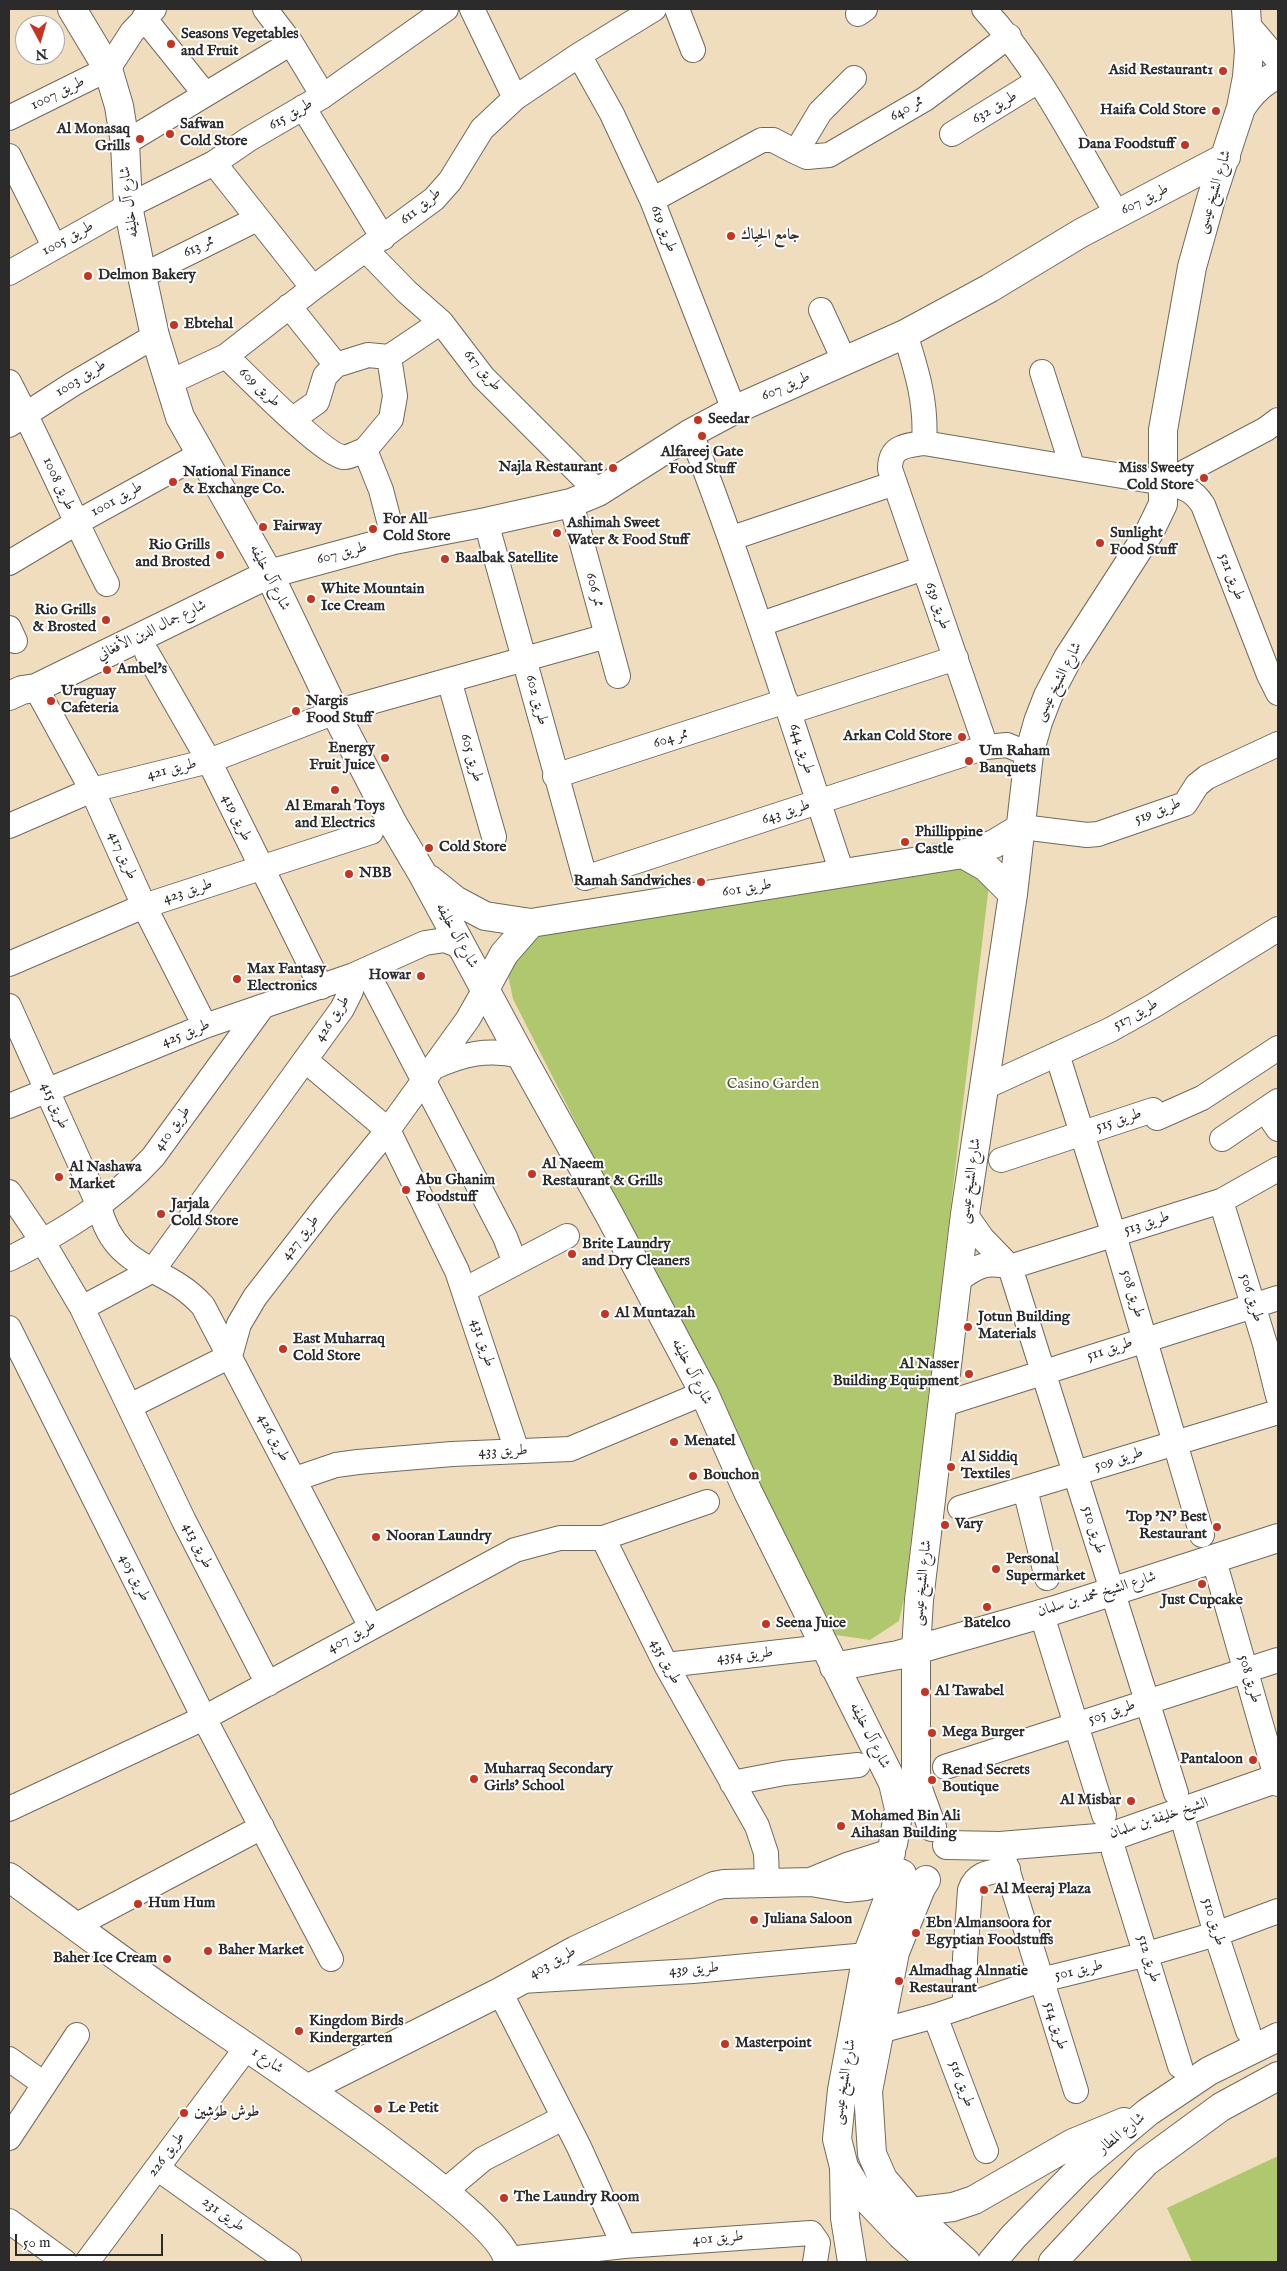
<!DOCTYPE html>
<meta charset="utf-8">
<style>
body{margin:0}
#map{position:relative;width:1287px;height:2271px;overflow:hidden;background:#f0ddbd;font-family:"IM FELL English",serif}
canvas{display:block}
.frame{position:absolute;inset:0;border:10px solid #2b2b2b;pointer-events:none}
.north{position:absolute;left:15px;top:15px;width:50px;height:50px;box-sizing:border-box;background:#fff;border:1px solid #aaa;border-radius:50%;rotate:174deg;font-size:14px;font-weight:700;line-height:20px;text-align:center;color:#2b2b2b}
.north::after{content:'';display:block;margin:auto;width:18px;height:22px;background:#c8321e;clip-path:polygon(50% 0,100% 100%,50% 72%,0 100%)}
.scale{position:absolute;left:15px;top:2234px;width:148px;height:22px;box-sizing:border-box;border:2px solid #2b2b2b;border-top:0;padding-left:6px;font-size:15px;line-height:18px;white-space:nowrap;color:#2b2b2b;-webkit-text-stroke:4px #fff;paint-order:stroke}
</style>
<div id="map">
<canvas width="1287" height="2271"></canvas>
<div class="frame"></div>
<div class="north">N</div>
<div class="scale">50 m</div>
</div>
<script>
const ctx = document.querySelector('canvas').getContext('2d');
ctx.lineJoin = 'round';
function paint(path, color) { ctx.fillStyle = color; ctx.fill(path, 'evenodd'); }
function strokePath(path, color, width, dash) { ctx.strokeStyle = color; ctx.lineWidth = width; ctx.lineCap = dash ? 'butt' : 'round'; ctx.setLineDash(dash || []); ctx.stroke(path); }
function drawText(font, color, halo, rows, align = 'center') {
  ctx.font = font + ' "IM FELL English",Amiri,serif'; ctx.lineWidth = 4; ctx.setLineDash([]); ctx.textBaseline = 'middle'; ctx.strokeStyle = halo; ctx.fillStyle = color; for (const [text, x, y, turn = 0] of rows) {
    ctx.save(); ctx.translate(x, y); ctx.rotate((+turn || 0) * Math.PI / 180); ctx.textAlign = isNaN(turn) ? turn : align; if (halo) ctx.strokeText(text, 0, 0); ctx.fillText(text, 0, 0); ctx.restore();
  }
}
paint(new Path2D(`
 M 950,858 L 989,885 L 904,1599 L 899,1621 L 870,1640 L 836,1635 L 513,999 L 507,970 L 526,943 L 549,932 Z
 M 1278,2156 L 1278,2262 L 1192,2262 L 1167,2208 Z`), '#b0c86d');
const street = new Path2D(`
 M 265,9 L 291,43 L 323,96
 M 472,9 L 515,98
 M 677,9 L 693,50
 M 984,9 C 1039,69 1076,144 1117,214
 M 858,14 L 865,9
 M 144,18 L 205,94
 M 1249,26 L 1278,60
 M 579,55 L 612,114 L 652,200 L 734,410
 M 303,107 L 383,238
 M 9,118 L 108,69 L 132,32 L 154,9
 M 952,134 L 1038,81
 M 125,143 L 291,43
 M 796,152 L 807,157 L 829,155 L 925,99 L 1009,36
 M 9,156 L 54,246
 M 214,163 L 313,288
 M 652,200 L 762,140 L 773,140 L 796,152 L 820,112 L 854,78
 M 366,250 L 407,292 L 441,322 L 483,377 L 598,492
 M 9,273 L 128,206 L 214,163 L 249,139 L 323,96 L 446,9
 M 142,276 L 257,219
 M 289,306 L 336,365
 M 821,310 L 844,360
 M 905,334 C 917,371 927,404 924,443 C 905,446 890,446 890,469 L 986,747
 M 226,356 C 245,374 324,455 343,457 C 349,458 358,452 365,450 L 381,490 L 394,540
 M 1042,372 L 1072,466
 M 9,382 C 44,449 73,518 107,584
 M 168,383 L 226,356 L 313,288 L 434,199 L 450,181 L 482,129 L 515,98 L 579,55 L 654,9
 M 293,419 L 317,402 L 325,376 L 336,365 L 368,355 L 389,357
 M 9,425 L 73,384 L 155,336
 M 691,433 C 747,578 793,726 842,873
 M 924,443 L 1164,483 C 1182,487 1192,488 1203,505 L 1269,675 L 1278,693
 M 365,450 L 391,419 L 395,396 L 389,357 L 441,322
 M 1164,483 L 1266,429 L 1278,420
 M 571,503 L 618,676
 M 486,522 L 585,878 L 986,747 L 1007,745 L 1029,754
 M 732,538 L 895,483
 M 9,563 L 76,523 L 201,454
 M 761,624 L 924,568
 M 9,628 L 15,641
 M 147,653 L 209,761 L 321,987
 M 449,680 L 494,837
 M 36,688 L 92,790 L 144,906 L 205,1026
 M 789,712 L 956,658
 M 555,776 L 786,701
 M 9,826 L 92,790 L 209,761 L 335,712 L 607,636
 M 1022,827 L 1087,835 L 1098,834 L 1185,804 L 1197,785 L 1207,777 L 1278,744
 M 9,964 L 144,906 L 371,832
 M 366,970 L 505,1237 L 515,1263
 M 9,1006 L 99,1206 C 115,1273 165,1263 203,1306 L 371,1627
 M 1057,1054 L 1114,1235 L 1202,1535
 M 305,1060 L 388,1130 L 457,1271 L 517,1451
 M 432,1068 C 463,1054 488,1048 521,1056
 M 985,1087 L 1110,1030 L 1153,1006 L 1278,929
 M 9,1106 L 205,1026 L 354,975 L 425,943 L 445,940 L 464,948
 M 1265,1110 L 1278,1129
 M 1222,1139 L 1278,1101
 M 1001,1160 L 1153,1110 L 1157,1118 L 1202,1098 L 1278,1048
 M 9,1192 L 43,1242 L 82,1308 L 184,1521 L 268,1684
 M 1221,1201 L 1265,1344 L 1278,1396
 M 965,1214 L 982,1238 L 1010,1267 L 1176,1793
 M 9,1259 C 62,1232 112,1202 153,1157 L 263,1006
 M 958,1280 C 977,1266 986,1261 1010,1267 L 1221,1201 L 1278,1169
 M 464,1290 L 567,1236
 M 82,1308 L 153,1270 L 342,1009 L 351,991 L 354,975
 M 9,1328 L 204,1718 L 331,1959
 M 941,1405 L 1278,1298
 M 130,1406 L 230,1356 L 239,1324 L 255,1297 L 324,1208 L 388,1130 L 468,1019 L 485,989
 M 295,1479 L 336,1465 L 358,1462 L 452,1454 L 570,1449 L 704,1393
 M 1025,1489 L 1047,1578
 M 960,1508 L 1278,1412
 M 603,1538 L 666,1665 L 757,1826 L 766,1853 L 767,1882
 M 1218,1574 L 1278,1784
 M 1041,1612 L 1104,1815
 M 666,1665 L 824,1647
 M 945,1767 L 1278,1660
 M 732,1783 L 784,1773 L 858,1765
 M 9,1809 L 204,1718 L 515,1550 L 560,1538 L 603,1538 L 707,1502
 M 1181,1813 L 1216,1934 L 1248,2031
 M 1000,1846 L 1076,2091
 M 1114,1852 L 1180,2066
 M 75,1926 L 262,1827
 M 521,1981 L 693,1971 L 867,1955
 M 500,1992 L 579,2147 L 624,2246
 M 965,2006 L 965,1958 L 970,1890 C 976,1872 991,1872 1008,1869
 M 935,2016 L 986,2151
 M 880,2031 L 935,2016 L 1041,1980 L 1147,1954 L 1216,1934 L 1278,1911
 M 9,2059 L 44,2084
 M 9,2138 L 77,2035
 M 157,2168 L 289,2262
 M 445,2191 L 483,2159 L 563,2118
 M 9,2221 L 65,2262
 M 508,2259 L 624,2246 L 811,2233 L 818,2243 L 815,2262
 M 87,2262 L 247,2047`);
const secondary = new Path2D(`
 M 72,9 L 108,69 L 119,106 L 125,143 L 128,206 L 142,276 L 155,336 L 180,417 L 269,574 L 335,712 L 393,824 L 422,873 L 521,1056 L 610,1216 L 704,1393 L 748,1492 L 893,1783 L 899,1809 L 893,1844
 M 1241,108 C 1251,93 1262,81 1278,75
 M 9,696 L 22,690 L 36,688 L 269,574 L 394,540 L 486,522 L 571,503 L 598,492 L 691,433 L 734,410 L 905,334 L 990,288 L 1081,233 L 1226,157
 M 963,854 L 986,867 L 1013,894
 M 429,879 L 455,900 L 485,916 L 531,923 L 963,854 L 994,844 L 1022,827
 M 485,989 L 504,954 L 531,923
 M 834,1667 L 898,1655 L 1055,1610 L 1278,1538
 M 932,1827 L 919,1792 L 916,1774 L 916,1650 L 919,1600 L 965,1214 L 1013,894 L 1029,754 L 1038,722 L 1048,696 L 1068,658 L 1150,531 L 1163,504 L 1163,430 L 1192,267 L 1211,199 L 1241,108 L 1247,77 L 1249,51 L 1246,9
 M 947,1845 L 1000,1846 L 1110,1837 L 1278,1778
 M 902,1874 L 892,1889 L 867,1955 L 842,2090 L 837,2139 L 844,2167 L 858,2190 L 901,2235 L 931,2262
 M 9,1877 C 71,1923 134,1970 198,2014 C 247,2048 503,2216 508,2262
 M 926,1880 L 921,1888 L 895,1952 L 868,2091 L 872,2154 L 883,2179 L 911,2212 L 966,2262
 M 811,1882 L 850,1866 L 891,1853
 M 307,2089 L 500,1992 L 576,1950 L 714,1886 L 724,1884 L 811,1882 L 847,1888 L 866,1886 L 900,1873`);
const primary = new Path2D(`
 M 844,2167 L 845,2218 L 852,2262
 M 911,2212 L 953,2207 L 974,2200 L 1073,2143 L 1124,2122
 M 992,2262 L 1014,2236 L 1081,2168 L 1148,2112 L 1209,2071 L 1278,2037
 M 1053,2262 L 1146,2162 L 1221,2107 L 1278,2076`);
strokePath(street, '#70695e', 26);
strokePath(secondary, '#70695e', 30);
strokePath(primary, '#70695e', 30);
strokePath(street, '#fff', 24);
strokePath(secondary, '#fff', 28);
strokePath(primary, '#fff', 28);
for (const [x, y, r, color] of [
 [171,44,5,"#c8321e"],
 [1223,71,5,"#c8321e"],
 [1216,111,5,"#c8321e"],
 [170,134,5,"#c8321e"],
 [140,139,5,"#c8321e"],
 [1185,145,5,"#c8321e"],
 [731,236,5,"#c8321e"],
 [88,276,5,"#c8321e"],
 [174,325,5,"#c8321e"],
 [698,420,5,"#c8321e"],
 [702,436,5,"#c8321e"],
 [613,468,5,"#c8321e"],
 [1204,478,5,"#c8321e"],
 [173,482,5,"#c8321e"],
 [263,527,5,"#c8321e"],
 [373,529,5,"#c8321e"],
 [557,533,5,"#c8321e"],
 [1100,543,5,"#c8321e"],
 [220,555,5,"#c8321e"],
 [445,559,5,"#c8321e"],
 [311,599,5,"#c8321e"],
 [106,620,5,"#c8321e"],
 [107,670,5,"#c8321e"],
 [51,701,5,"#c8321e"],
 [296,711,5,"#c8321e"],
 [962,737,5,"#c8321e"],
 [385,758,5,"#c8321e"],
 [969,761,5,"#c8321e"],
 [335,790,5,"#c8321e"],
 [905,842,5,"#c8321e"],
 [429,848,5,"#c8321e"],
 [349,874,5,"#c8321e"],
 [701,882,5,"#c8321e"],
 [421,976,5,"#c8321e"],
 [237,979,5,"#c8321e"],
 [532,1174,5,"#c8321e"],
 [59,1177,5,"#c8321e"],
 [406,1190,5,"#c8321e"],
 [161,1214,5,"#c8321e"],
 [572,1254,5,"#c8321e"],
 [605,1314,5,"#c8321e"],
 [968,1327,5,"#c8321e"],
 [283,1349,5,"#c8321e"],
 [969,1374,5,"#c8321e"],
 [674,1442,5,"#c8321e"],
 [951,1467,5,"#c8321e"],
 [693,1476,5,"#c8321e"],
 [945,1525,5,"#c8321e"],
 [1217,1527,5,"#c8321e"],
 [376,1537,5,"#c8321e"],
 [996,1569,5,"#c8321e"],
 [1202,1584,5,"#c8321e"],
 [987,1607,5,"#c8321e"],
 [766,1624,5,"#c8321e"],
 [925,1692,5,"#c8321e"],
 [932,1733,5,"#c8321e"],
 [1253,1760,5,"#c8321e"],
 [474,1779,5,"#c8321e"],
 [932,1780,5,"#c8321e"],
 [1131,1801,5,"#c8321e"],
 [841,1826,5,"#c8321e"],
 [984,1890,5,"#c8321e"],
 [138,1904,5,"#c8321e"],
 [754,1920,5,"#c8321e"],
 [916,1933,5,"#c8321e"],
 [208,1951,5,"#c8321e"],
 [167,1959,5,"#c8321e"],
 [899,1981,5,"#c8321e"],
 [299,2031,5,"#c8321e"],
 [725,2044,5,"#c8321e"],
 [378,2109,5,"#c8321e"],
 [184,2113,5,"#c8321e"],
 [504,2198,5,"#c8321e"]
]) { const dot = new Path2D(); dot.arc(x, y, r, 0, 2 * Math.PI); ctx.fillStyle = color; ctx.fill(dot); strokePath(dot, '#fff', 2); }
drawText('bold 15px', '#2b2b2b', '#fff', [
 ["Seasons Vegetables",181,35],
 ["and Fruit",181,52],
 ["Asid Restaurant1",1213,71,"right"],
 ["Haifa Cold Store",1206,111,"right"],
 ["Safwan",180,125],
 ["Cold Store",180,142],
 ["Al Monasaq",130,130,"right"],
 ["Grills",130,147,"right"],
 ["Dana Foodstuff",1175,145,"right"],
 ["جامع الحِياك",741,236],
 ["Delmon Bakery",98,276],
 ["Ebtehal",184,325],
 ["Seedar",708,420],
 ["Alfareej Gate",702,453,"center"],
 ["Food Stuff",702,470,"center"],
 ["Najla Restaurant",603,468,"right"],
 ["Miss Sweety",1194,469,"right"],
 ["Cold Store",1194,486,"right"],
 ["National Finance",183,473],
 ["& Exchange Co.",183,490],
 ["For All",383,520],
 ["Cold Store",383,537],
 ["Ashimah Sweet",567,524],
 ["Water & Food Stuff",567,541],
 ["Fairway",273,527],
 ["Sunlight",1110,534],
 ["Food Stuff",1110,551],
 ["Rio Grills",210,546,"right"],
 ["and Brosted",210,563,"right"],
 ["Baalbak Satellite",455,559],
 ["White Mountain",321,590],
 ["Ice Cream",321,607],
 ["Rio Grills",96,611,"right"],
 ["& Brosted",96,628,"right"],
 ["Ambel's",117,670],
 ["Uruguay",61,692],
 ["Cafeteria",61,709],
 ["Nargis",306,702],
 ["Food Stuff",306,719],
 ["Arkan Cold Store",952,737,"right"],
 ["Energy",375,749,"right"],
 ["Fruit Juice",375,766,"right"],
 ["Um Raham",979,752],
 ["Banquets",979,769],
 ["Al Emarah Toys",335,807,"center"],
 ["and Electrics",335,824,"center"],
 ["Phillippine",915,833],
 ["Castle",915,850],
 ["Cold Store",439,848],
 ["NBB",359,874],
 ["Ramah Sandwiches",691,882,"right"],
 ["Max Fantasy",247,970],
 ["Electronics",247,987],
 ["Howar",411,976,"right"],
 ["Al Naeem",542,1165],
 ["Restaurant & Grills",542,1182],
 ["Al Nashawa",69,1168],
 ["Market",69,1185],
 ["Abu Ghanim",416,1181],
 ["Foodstuff",416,1198],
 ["Jarjala",171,1205],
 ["Cold Store",171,1222],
 ["Brite Laundry",582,1245],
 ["and Dry Cleaners",582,1262],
 ["Al Muntazah",615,1314],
 ["Jotun Building",978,1318],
 ["Materials",978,1335],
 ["East Muharraq",293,1340],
 ["Cold Store",293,1357],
 ["Al Nasser",959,1365,"right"],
 ["Building Equipment",959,1382,"right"],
 ["Menatel",684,1442],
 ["Al Siddiq",961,1458],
 ["Textiles",961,1475],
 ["Bouchon",703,1476],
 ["Top 'N' Best",1207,1518,"right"],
 ["Restaurant",1207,1535,"right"],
 ["Vary",955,1525],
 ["Nooran Laundry",386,1537],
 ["Personal",1006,1560],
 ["Supermarket",1006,1577],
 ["Just Cupcake",1202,1601,"center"],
 ["Seena Juice",776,1624],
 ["Batelco",987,1624,"center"],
 ["Al Tawabel",935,1692],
 ["Mega Burger",942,1733],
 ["Pantaloon",1243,1760,"right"],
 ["Muharraq Secondary",484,1770],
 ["Girls' School",484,1787],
 ["Renad Secrets",942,1771],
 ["Boutique",942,1788],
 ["Al Misbar",1121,1801,"right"],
 ["Mohamed Bin Ali",851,1817],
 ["Aihasan Building",851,1834],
 ["Al Meeraj Plaza",994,1890],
 ["Hum Hum",148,1904],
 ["Juliana Saloon",764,1920],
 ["Ebn Almansoora for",926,1924],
 ["Egyptian Foodstuffs",926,1941],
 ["Baher Market",218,1951],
 ["Baher Ice Cream",157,1959,"right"],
 ["Almadhag Alnnatie",909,1972],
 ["Restaurant",909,1989],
 ["Kingdom Birds",309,2022],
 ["Kindergarten",309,2039],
 ["Masterpoint",735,2044],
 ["Le Petit",388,2109],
 ["طوش طوشين",194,2113],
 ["The Laundry Room",514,2198]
], 'left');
drawText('15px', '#2b2b2b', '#fff', [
 ["طريق 1007",58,94,-26],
 ["طريق 632",995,108,-31],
 ["ممر 640",907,109,-31],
 ["طريق 615",291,115,-30],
 ["شارع الشيخ عيسى",1215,192,-73],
 ["طريق 607",1145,200,-27],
 ["شارع آل خليفه",130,202,-97],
 ["طريق 611",421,207,-40],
 ["طريق 619",663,229,69],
 ["طريق 1005",68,239,-29],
 ["ممر 613",199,247,-26],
 ["طريق 617",482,371,49],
 ["طريق 1003",81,379,-32],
 ["طريق 607",786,387,-24],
 ["طريق 609",259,388,43],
 ["طريق 1008",58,484,65],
 ["طريق 1001",117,500,-29],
 ["طريق 607",342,554,-15],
 ["طريق 521",1231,577,69],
 ["شارع آل خليفه",269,578,63],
 ["ممر 606",594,590,75],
 ["طريق 639",937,606,71],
 ["شارع جمال الدين الأفغاني",152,631,-26],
 ["شارع الشيخ عيسى",1059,682,-63],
 ["طريق 602",536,700,75],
 ["ممر 604",671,739,-18],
 ["طريق 644",801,749,72],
 ["طريق 605",471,758,74],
 ["طريق 421",172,770,-14],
 ["طريق 519",1158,812,-21],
 ["طريق 643",786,813,-18],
 ["طريق 419",236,818,64],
 ["طريق 417",122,856,66],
 ["طريق 601",747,889,-9],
 ["طريق 423",188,892,-18],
 ["شارع آل خليفه",456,936,61],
 ["طريق 517",1136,1015,-29],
 ["طريق 426",333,1019,-57],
 ["طريق 425",186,1034,-22],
 ["طريق 415",54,1106,66],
 ["طريق 515",1119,1121,-18],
 ["طريق 410",173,1129,-54],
 ["شارع الشيخ عيسى",971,1181,-82],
 ["طريق 513",1147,1224,-18],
 ["طريق 427",301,1238,-53],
 ["طريق 508",1132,1294,73],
 ["طريق 506",1251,1298,73],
 ["طريق 431",482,1343,72],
 ["طريق 511",1110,1350,-18],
 ["شارع آل خليفه",691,1372,63],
 ["طريق 426",273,1438,62],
 ["طريق 433",503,1452,-2],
 ["طريق 509",1119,1460,-17],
 ["طريق 510",1093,1530,73],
 ["طريق 413",197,1546,63],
 ["طريق 405",134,1578,63],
 ["شارع الشيخ عيسى",923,1583,-84],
 ["شارع الشيخ محمد بن سلمان",1097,1595,-17],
 ["طريق 407",352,1637,-29],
 ["طريق 4354",745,1656,-6],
 ["طريق 435",665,1662,62],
 ["طريق 508",1249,1679,74],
 ["طريق 505",1112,1713,-19],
 ["شارع آل خليفه",869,1736,63],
 ["الشيخ خليفة بن سلمان",1159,1819,-18],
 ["طريق 510",1213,1922,73],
 ["طريق 512",1148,1959,73],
 ["طريق 403",553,1963,-29],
 ["طريق 439",694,1970,-4],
 ["طريق 501",1079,1971,-13],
 ["طريق 514",1055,2026,73],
 ["شارع 1",267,2061,35],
 ["شارع الشيخ عيسى",845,2082,-81],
 ["طريق 516",961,2084,70],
 ["شارع المطار",1122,2134,-39],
 ["طريق 226",167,2155,-53],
 ["طريق 231",223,2215,36],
 ["طريق 401",718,2239,-4]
]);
drawText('15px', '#535a3f', '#fff', [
 ["Casino Garden",773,1085]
]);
</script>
